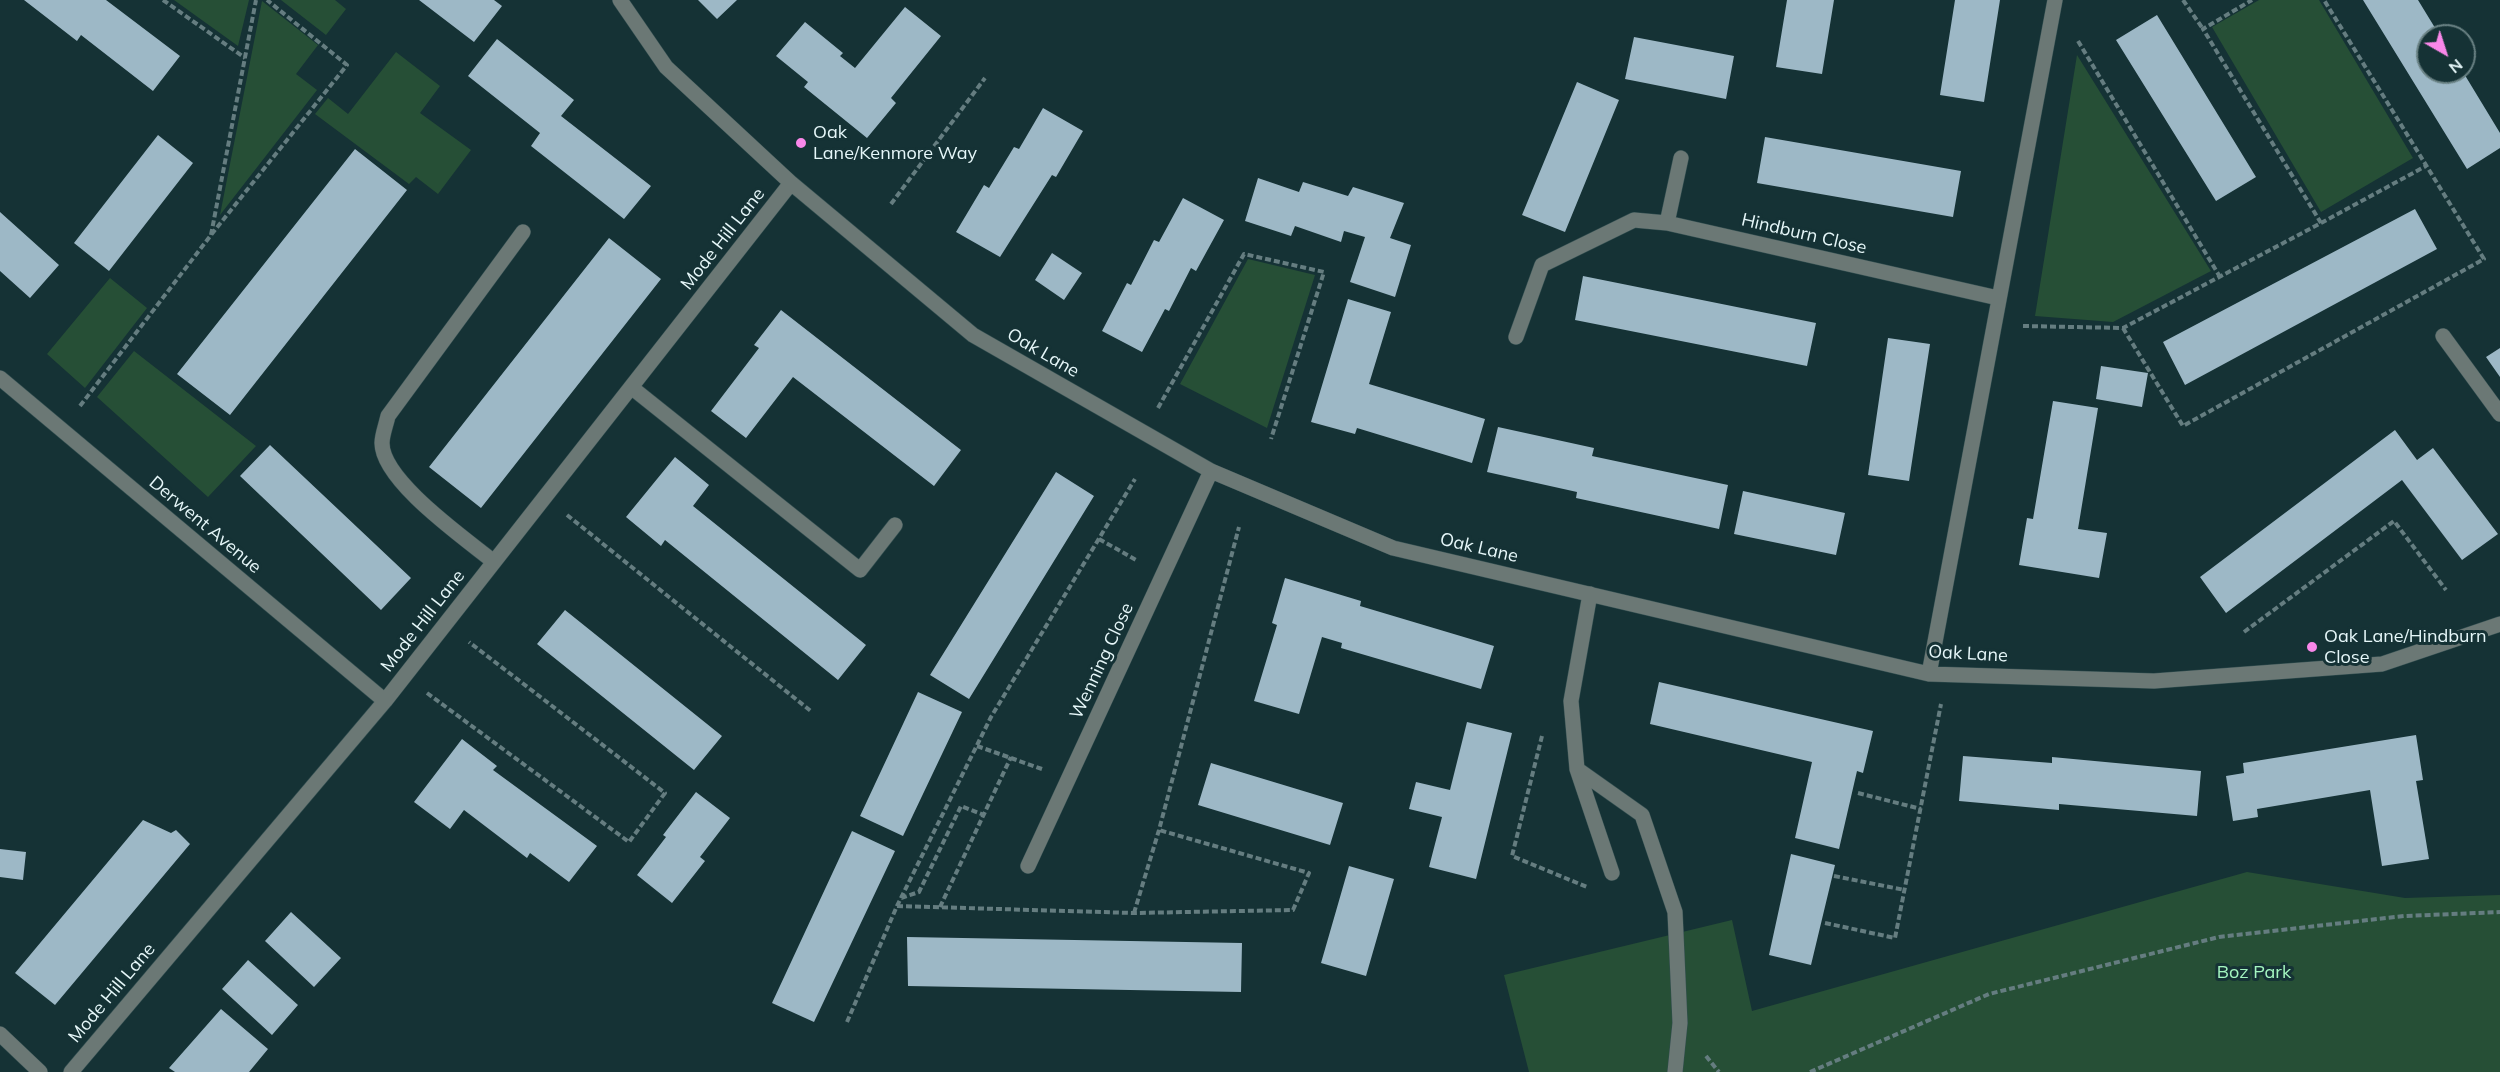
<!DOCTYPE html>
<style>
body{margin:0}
#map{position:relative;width:2500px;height:1072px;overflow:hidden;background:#153235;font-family:Mulish,sans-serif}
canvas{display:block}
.north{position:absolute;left:2416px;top:24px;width:60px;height:60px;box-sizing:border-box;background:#153235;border:2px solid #698183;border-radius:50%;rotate:141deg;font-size:16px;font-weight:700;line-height:24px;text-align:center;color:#e6f7f9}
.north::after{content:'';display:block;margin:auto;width:21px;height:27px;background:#f987e9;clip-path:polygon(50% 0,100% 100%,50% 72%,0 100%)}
</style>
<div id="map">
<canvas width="2500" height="1072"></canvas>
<div class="north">N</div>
</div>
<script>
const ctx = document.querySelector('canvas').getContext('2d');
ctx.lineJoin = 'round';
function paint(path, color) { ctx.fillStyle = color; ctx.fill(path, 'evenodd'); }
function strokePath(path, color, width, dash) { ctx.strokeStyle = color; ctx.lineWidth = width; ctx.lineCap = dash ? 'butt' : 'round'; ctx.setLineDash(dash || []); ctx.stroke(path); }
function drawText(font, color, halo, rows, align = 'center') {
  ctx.font = font + ' Mulish,sans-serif'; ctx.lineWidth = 6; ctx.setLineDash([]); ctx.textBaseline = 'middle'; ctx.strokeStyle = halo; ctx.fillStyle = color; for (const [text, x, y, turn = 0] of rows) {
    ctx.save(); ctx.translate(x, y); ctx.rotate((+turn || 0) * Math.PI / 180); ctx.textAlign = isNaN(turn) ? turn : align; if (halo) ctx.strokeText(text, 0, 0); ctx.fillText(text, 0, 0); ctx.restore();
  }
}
paint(new Path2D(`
 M 174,0 L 249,0 L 238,46 Z
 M 281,0 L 335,0 L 346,9 L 326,35 Z
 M 2259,0 L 2319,0 L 2413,158 L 2321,212 L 2212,27 Z
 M 262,1 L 318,45 L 296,74 L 317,90 L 220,215 Z
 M 396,52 L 440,86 L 420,113 L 471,150 L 438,194 L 416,177 L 409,184 L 315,114 L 328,98 L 348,114 Z
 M 2077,55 L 2211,271 L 2113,322 L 2035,316 Z
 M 1248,259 L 1315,275 L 1267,428 L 1180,384 Z
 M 110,278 L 147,308 L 85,388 L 47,354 Z
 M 134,351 L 256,446 L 208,497 L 97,397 Z
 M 2247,872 L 2405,898 L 2500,895 L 2500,1072 L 1529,1072 L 1504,975 L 1732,920 L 1752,1011 Z`), '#264f36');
paint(new Path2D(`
 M 24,0 L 106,0 L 180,56 L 153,91 L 81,35 L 77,41 Z
 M 419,0 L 494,0 L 502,6 L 474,42 Z
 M 698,0 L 737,0 L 717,19 Z
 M 1787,0 L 1834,0 L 1822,74 L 1776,67 Z
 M 1955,0 L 2000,0 L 1984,102 L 1940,95 Z
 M 2363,0 L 2418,0 L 2440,36 L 2428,36 L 2428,72 L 2463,72 L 2500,133 L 2500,148 L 2467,169 Z
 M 905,7 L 941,36 L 891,98 L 896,103 L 867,138 L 804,87 L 808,82 L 776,56 L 805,22 L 843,53 L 840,56 L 855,68 Z
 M 2157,15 L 2256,177 L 2216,201 L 2116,40 Z
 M 1634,37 L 1734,56 L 1726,99 L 1625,79 Z
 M 497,39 L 574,100 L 561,116 L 651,186 L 624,219 L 531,146 L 540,133 L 468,76 Z
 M 1577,82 L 1619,100 L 1565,232 L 1522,215 Z
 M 1043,108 L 1083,131 L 1056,177 L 1052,175 L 1000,257 L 956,232 L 984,185 L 989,188 L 1014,147 L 1019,149 Z
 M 158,135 L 193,163 L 109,271 L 74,243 Z
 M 1765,137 L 1961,171 L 1953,217 L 1757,183 Z
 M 355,149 L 407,190 L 230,415 L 177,374 Z
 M 1258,178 L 1299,192 L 1303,182 L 1348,196 L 1353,187 L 1404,203 L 1390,238 L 1411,245 L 1395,297 L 1350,282 L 1365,237 L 1344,231 L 1341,242 L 1295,226 L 1291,236 L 1245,221 Z
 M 1183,198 L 1224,220 L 1196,271 L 1191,268 L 1169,311 L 1165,309 L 1142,352 L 1102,331 L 1127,283 L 1131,285 L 1154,240 L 1159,242 Z
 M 2415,209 L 2437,249 L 2185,385 L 2163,342 Z
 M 0,212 L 59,265 L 30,298 L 0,271 Z
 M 609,238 L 661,279 L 481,508 L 429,467 Z
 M 1052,253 L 1082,273 L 1064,300 L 1035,280 Z
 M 1583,276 L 1816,323 L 1807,366 L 1575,320 Z
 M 1348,299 L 1391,312 L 1369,384 L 1485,419 L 1472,463 L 1357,428 L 1355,434 L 1311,422 Z
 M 781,310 L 961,450 L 934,486 L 793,377 L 746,438 L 711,411 L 759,348 L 754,345 Z
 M 1888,338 L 1930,344 L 1909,481 L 1868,475 Z
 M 2500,348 L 2500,377 L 2486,357 Z
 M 2101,366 L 2148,373 L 2142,407 L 2096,399 Z
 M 2053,401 L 2098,408 L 2078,529 L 2107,533 L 2099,578 L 2019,565 L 2027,518 L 2033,519 Z
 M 1498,427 L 1594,448 L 1592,456 L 1728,485 L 1719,529 L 1576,498 L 1577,492 L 1487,472 Z
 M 2395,430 L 2417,460 L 2433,448 L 2498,534 L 2462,560 L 2402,480 L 2226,613 L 2200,577 Z
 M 270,445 L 411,578 L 381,610 L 240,476 Z
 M 675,457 L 709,485 L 693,506 L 866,645 L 838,680 L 665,540 L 661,546 L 626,517 Z
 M 1056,472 L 1094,496 L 969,699 L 930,675 Z
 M 1743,491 L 1845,513 L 1836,555 L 1734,534 Z
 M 1285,578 L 1361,601 L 1360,606 L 1494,646 L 1481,689 L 1341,648 L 1342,643 L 1322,637 L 1299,714 L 1254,701 L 1277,625 L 1272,623 Z
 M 565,610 L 722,736 L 694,770 L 537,644 Z
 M 1659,682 L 1873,731 L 1863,773 L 1857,771 L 1839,849 L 1795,838 L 1812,762 L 1650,724 Z
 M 918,692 L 962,712 L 903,836 L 860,816 Z
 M 1467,722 L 1512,733 L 1476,879 L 1429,867 L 1442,817 L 1409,809 L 1416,782 L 1450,790 Z
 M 2416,735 L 2423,780 L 2416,781 L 2429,859 L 2382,866 L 2370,790 L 2257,809 L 2258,817 L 2233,821 L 2226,776 L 2244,773 L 2243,763 Z
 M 462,739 L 497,766 L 493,770 L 597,846 L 569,882 L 530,853 L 527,858 L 464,810 L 450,829 L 414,802 Z
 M 1963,756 L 2052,763 L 2052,757 L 2201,771 L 2197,816 L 2059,804 L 2059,810 L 1959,801 Z
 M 1211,763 L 1343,803 L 1330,845 L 1198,805 Z
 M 696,792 L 730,818 L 700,857 L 705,861 L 672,903 L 637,875 L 666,837 L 663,835 Z
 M 143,820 L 171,833 L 176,830 L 190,844 L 55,1005 L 15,973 Z
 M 852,831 L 895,851 L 814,1022 L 772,1003 Z
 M 0,849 L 26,852 L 23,880 L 0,877 Z
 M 1791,854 L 1835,865 L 1811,965 L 1769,955 Z
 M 1349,866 L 1394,879 L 1366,976 L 1321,963 Z
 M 291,912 L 341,958 L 314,987 L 265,941 Z
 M 907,937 L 1242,943 L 1241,992 L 908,986 Z
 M 248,960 L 298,1005 L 272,1035 L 222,989 Z
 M 221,1009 L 268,1049 L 249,1072 L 175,1072 L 169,1068 Z`), '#9db8c6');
const minor = new Path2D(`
 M 620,0 L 666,67 L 791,183 L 973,335 L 1211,471 L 1393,548 L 1929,674 L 2154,681 L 2382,664 L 2500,624
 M 1681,158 L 1667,223 L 1998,298
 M 2443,336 L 2500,414
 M 1516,337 L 1542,265 L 1634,220 L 1667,223
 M 0,378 L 385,701
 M 631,387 L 860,570 L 895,525
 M 494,562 C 466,539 382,481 382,443 C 382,435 386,425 388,416 L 523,232
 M 1590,594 L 1571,701 L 1577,769 L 1612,873
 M 1929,674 L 2055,0
 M 1577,769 L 1642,815 L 1675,912 L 1680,1023 L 1675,1072
 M 1028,866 L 1211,471
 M 0,1034 L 40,1072
 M 71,1072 L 385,701 L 791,183`);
strokePath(minor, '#324e50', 16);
strokePath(new Path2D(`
 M 163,0 L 245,58
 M 2183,0 L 2203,29
 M 2078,41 L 2220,277
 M 891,204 L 985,78
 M 2321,223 L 2426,166
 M 211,235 L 256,0
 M 2023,326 L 2123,328 L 2321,223 L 2203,29 L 2252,0
 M 2123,328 L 2183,426 L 2484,259 L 2324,0
 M 80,406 L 211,235 L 347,65 L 267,0
 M 1158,408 L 1244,254 L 1324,272 L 1271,439
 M 567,515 L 812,712
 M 1099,539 L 1138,561
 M 2244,632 L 2394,521 L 2446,590
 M 427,693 L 629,842 L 665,793 L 469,642
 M 1542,736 L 1512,856 L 1587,887
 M 977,746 L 1042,769
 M 1858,793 L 1921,809
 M 1834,876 L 1905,890
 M 901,898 L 919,892 L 961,806 L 984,815
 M 897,906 L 1134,913 L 1293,910 L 1309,873 L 1159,830
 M 940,907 L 1011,757
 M 1134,913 L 1159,830 L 1239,527
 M 1825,923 L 1895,938 L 1941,704
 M 847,1022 L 897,906 L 991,717 L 1135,479
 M 1706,1056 L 1719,1072
 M 1810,1072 L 1989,994 L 2219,937 L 2404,916 L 2500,912`), '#657d80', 4, [6, 3]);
strokePath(minor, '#6b7875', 15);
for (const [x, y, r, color] of [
 [801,143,6,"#f987e9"],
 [2312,647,6,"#f987e9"]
]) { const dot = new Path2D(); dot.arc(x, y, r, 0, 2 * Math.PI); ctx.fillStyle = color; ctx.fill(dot); strokePath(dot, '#153235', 2); }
drawText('18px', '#e6f7f9', '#153235', [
 ["Oak",813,133],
 ["Lane/Kenmore Way",813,154],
 ["Oak Lane/Hindburn",2324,637],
 ["Close",2324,658]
], 'left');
drawText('18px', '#e6f7f9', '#153235', [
 ["Hindburn Close",1804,234,13],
 ["Mode Hill Lane",723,239,-52],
 ["Oak Lane",1043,353,30],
 ["Derwent Avenue",205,525,40],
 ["Oak Lane",1479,548,13],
 ["Mode Hill Lane",423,621,-52],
 ["Oak Lane",1968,654,3],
 ["Wenning Close",1102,661,-65],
 ["Mode Hill Lane",112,993,-50]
]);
drawText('18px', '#a4f6c0', '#153235', [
 ["Boz Park",2254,973]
]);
</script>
